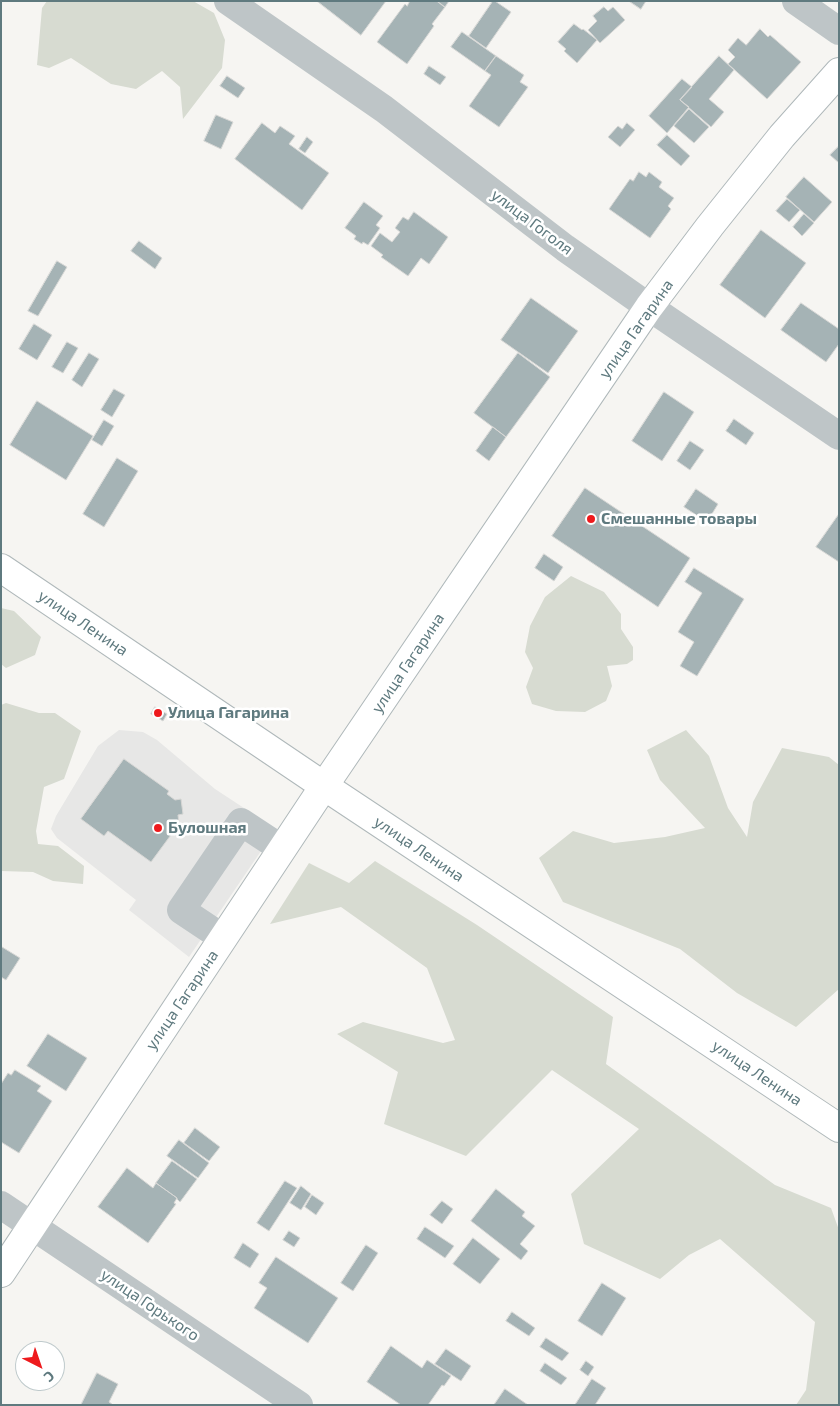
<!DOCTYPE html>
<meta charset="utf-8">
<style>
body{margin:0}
#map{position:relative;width:840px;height:1406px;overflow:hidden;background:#f6f5f2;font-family:"Exo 2",sans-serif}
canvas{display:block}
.frame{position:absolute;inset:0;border:2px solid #5f7a7f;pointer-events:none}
.north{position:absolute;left:15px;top:1341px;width:50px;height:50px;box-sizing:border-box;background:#fff;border:1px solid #bfcacc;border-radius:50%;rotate:139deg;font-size:14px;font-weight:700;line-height:20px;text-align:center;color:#5f7a7f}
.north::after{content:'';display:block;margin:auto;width:18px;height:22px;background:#ee1a1d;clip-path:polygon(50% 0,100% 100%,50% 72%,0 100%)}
</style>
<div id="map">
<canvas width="840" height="1406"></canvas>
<div class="frame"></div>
<div class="north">С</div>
</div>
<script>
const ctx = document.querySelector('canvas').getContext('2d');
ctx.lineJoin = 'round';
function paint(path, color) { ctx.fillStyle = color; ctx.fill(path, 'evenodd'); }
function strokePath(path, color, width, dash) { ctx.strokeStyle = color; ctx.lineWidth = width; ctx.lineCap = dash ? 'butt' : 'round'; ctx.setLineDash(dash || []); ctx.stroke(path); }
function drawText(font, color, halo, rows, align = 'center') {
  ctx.font = font + ' "Exo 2",sans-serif'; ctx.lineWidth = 5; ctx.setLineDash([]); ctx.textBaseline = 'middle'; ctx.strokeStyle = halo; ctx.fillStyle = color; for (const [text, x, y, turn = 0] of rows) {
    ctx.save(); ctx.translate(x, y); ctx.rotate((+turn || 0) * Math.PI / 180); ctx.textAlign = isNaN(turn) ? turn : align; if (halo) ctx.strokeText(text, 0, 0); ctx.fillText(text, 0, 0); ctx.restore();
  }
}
paint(new Path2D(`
 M 119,730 L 143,732 L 157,740 L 215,789 L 276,829 L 189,957 L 129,910 L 136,900 L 57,838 L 51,829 L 56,816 L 98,746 Z`), '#e7e7e6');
paint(new Path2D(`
 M 47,1 L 193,1 L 214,13 L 225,40 L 222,68 L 183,119 L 180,87 L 162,71 L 136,89 L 111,84 L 71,58 L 49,68 L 37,65 L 42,8 Z
 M 571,576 L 604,592 L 621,614 L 621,629 L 633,647 L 633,660 L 627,664 L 607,666 L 612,686 L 606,701 L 585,712 L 556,711 L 532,704 L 526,687 L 533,668 L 525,652 L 530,626 L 545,597 Z
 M 1,608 L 14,611 L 41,637 L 35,655 L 6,668 L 1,664 Z
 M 6,703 L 39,713 L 55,713 L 81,731 L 64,779 L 44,787 L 36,831 L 38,844 L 58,846 L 84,866 L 83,884 L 53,881 L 33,872 L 1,871 L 1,705 Z
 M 686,730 L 709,756 L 728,808 L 747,837 L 753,802 L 782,748 L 829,757 L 839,765 L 839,989 L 796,1027 L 737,993 L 680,949 L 563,902 L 539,858 L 573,831 L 614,843 L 665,837 L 705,828 L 660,780 L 647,750 Z
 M 375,861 L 477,925 L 613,1017 L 606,1064 L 775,1185 L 831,1208 L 839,1230 L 839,1405 L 796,1405 L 806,1390 L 815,1322 L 720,1239 L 689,1255 L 660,1279 L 584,1244 L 571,1194 L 639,1129 L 552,1070 L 466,1156 L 384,1124 L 398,1072 L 337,1034 L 363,1022 L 443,1043 L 455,1040 L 427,968 L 341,907 L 270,924 L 309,863 L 349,883 Z`), '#d7dbd1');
const building = new Path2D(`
 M 317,1 L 386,1 L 361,35 Z
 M 410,1 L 437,1 L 445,7 L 432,24 L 434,26 L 407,64 L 377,42 L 405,4 L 407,6 Z
 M 437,1 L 449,1 L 445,7 Z
 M 493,1 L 495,1 L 511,12 L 486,48 L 469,36 Z
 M 629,1 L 646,1 L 641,9 Z
 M 604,7 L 608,11 L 613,7 L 625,20 L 600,43 L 588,30 L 597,21 L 593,16 Z
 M 574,24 L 582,30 L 583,29 L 597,40 L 577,63 L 564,51 L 566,49 L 558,42 Z
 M 760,29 L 768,37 L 770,35 L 801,62 L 767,99 L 728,64 L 735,57 L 728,50 L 738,38 L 746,45 Z
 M 462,32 L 496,56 L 485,71 L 451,47 Z
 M 496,56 L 524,75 L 520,82 L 528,87 L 499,127 L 469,106 L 491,75 L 485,71 Z
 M 719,56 L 734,70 L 709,99 L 724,112 L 711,127 L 680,100 Z
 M 429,66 L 446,77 L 440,85 L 424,74 Z
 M 227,76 L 245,88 L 238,98 L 220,86 Z
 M 682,79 L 692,87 L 680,100 L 689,107 L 667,133 L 649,116 Z
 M 689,109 L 709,127 L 694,143 L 674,126 Z
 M 216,115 L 233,122 L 221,149 L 204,141 Z
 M 262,123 L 275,133 L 280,126 L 295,136 L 289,144 L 329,173 L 302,210 L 235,159 Z
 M 627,123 L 635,130 L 620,147 L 608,137 L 618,126 L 622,129 Z
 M 667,135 L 690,156 L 681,166 L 657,145 Z
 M 307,137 L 313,142 L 305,153 L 299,149 Z
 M 839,146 L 839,163 L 830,155 Z
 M 639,172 L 646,177 L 649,172 L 662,182 L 659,187 L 674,198 L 668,206 L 671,209 L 650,238 L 609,209 L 630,179 L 633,181 Z
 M 804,177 L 832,202 L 814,222 L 786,197 Z
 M 787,199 L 800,210 L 789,222 L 776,211 Z
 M 364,202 L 383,216 L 376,225 L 380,228 L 368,245 L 363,242 L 362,244 L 354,239 L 356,236 L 345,228 Z
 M 414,212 L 448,237 L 429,264 L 421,258 L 408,276 L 381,257 L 383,255 L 371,246 L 380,233 L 392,242 L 400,232 L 395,228 L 403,217 L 408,220 Z
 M 804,214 L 814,223 L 802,236 L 793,227 Z
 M 761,230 L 806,263 L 765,318 L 720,285 Z
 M 139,241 L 162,258 L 155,269 L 131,251 Z
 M 57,261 L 67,267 L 38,316 L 28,311 Z
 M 531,298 L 578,331 L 548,373 L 501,340 Z
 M 801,303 L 839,329 L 839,344 L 826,362 L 781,330 Z
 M 34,324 L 52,335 L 37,360 L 19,349 Z
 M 67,342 L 78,348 L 63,373 L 52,367 Z
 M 89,353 L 99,359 L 82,387 L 72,380 Z
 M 518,353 L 550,377 L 506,437 L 474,413 Z
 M 114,389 L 125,395 L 112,417 L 101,410 Z
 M 664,392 L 694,412 L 662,461 L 632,441 Z
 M 37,401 L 93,436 L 66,480 L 10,445 Z
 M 734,419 L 754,433 L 746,445 L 726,431 Z
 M 104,420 L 114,426 L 102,446 L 92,440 Z
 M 493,427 L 506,437 L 489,461 L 476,451 Z
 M 690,441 L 704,450 L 690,470 L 677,461 Z
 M 117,458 L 138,471 L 104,527 L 83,514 Z
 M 585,488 L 690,558 L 658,607 L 552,536 Z
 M 696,489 L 718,504 L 707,522 L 684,507 Z
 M 839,514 L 839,562 L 816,547 Z
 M 544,554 L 563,567 L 554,581 L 535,568 Z
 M 694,568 L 744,599 L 697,676 L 680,666 L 694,642 L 678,632 L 702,593 L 685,582 Z
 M 155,707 L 167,714 L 163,721 L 151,714 Z
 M 124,759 L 169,791 L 167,794 L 175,800 L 181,799 L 183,814 L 178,815 L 179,824 L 151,862 L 108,831 L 104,836 L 81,819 Z
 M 2,947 L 20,958 L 6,980 L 1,977 Z
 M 48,1034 L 87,1058 L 66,1091 L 27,1066 Z
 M 15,1070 L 41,1086 L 37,1091 L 52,1101 L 19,1153 L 1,1142 L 1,1084 L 8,1073 L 11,1075 Z
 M 195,1128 L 220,1147 L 209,1161 L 184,1143 Z
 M 179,1140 L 209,1163 L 198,1178 L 167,1156 Z
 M 172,1161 L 197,1179 L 180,1202 L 177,1199 L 177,1198 L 156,1183 Z
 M 127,1168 L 153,1188 L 156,1183 L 177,1198 L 174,1203 L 176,1204 L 148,1243 L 98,1207 Z
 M 285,1181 L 297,1188 L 269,1231 L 257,1223 Z
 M 301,1186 L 311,1194 L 301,1210 L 290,1203 Z
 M 496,1189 L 525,1212 L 522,1216 L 535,1226 L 520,1244 L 528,1251 L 521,1260 L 471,1221 Z
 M 312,1195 L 324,1203 L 316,1215 L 305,1207 Z
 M 442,1201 L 453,1209 L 442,1224 L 430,1215 Z
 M 425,1227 L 454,1246 L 445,1258 L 417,1239 Z
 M 289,1231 L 300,1238 L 294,1247 L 283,1240 Z
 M 473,1238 L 500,1259 L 480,1284 L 453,1264 Z
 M 243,1243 L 259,1254 L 250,1268 L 234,1258 Z
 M 366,1245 L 378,1253 L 353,1291 L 341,1283 Z
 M 276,1257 L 338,1298 L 308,1343 L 254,1308 L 267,1288 L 259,1283 Z
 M 602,1283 L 626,1298 L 602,1336 L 578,1321 Z
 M 512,1312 L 535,1328 L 529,1336 L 506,1321 Z
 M 546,1338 L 569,1353 L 562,1361 L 540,1347 Z
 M 391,1346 L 422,1368 L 427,1360 L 451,1376 L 444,1386 L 442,1385 L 428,1405 L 401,1405 L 367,1382 Z
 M 446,1349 L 471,1366 L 461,1381 L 435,1364 Z
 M 586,1361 L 594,1367 L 588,1376 L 580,1370 Z
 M 545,1363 L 567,1378 L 561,1385 L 540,1371 Z
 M 97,1373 L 118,1384 L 109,1402 L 112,1404 L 111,1405 L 81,1405 Z
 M 592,1379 L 606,1388 L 595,1405 L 575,1405 Z
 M 505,1389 L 528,1405 L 494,1405 Z`);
paint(building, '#a5b3b5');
strokePath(building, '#d7d7d5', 1);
const major = new Path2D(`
 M 1,568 L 324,786 L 839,1128
 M 1,1273 L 324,786 L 649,307 L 710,226 L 782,136 L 839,72`);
strokePath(major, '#afb8ba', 30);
strokePath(new Path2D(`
 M 228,1 L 384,109 L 565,248 L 649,307 L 839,436
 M 796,1 L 839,31
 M 223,938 L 181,910 L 241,822 L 282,849
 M 1,1205 L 299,1405`), '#bec5c7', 28);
strokePath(major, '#fff', 28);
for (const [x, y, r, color] of [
 [591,519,5,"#ee1a1d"],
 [158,713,5,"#ee1a1d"],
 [158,828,5,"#ee1a1d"]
]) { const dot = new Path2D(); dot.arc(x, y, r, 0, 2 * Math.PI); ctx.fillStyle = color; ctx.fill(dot); strokePath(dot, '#fff', 2); }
drawText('16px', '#5f7a7f', '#fff', [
 ["улица Гоголя",532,222,37],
 ["улица Гагарина",636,329,-55],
 ["улица Ленина",83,623,34],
 ["улица Гагарина",408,663,-56],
 ["улица Ленина",419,849,34],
 ["улица Гагарина",182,1000,-56],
 ["улица Ленина",757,1073,34],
 ["улица Горького",150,1305,34]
]);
drawText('bold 16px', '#5f7a7f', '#fff', [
 ["Смешанные товары",601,519],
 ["Улица Гагарина",168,713],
 ["Булошная",168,828]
], 'left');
</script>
